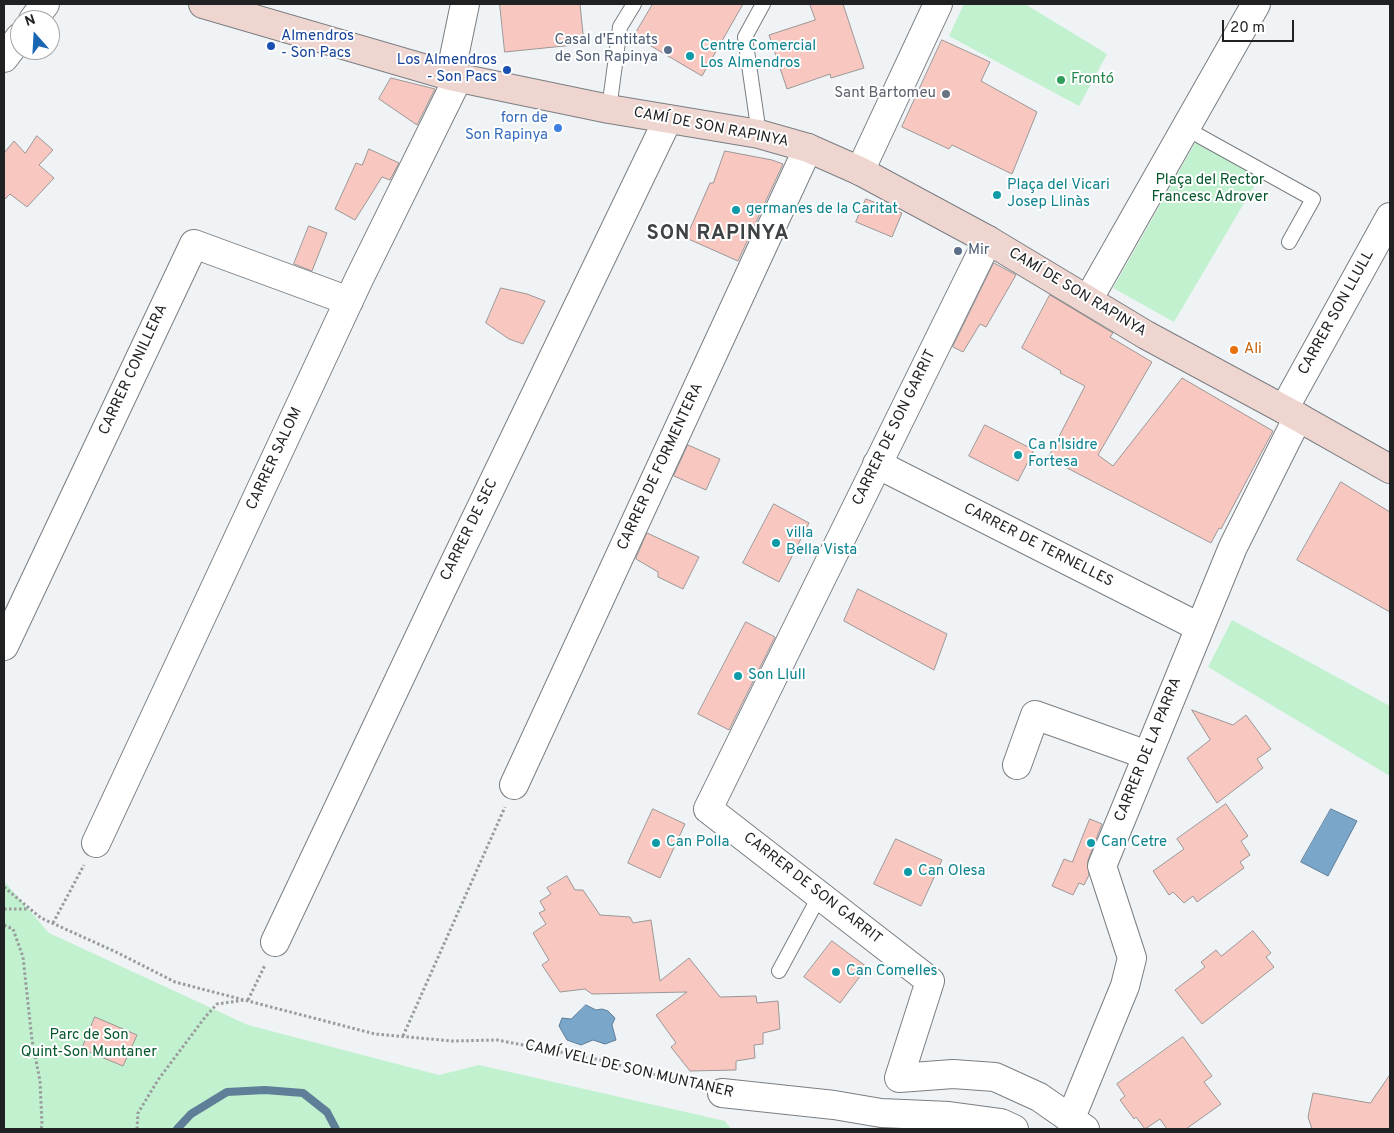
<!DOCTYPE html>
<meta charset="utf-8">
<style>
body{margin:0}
#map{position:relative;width:1394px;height:1133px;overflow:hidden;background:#eff3f6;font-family:Overpass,sans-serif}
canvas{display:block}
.frame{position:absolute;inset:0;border:5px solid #1f2122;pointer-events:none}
.north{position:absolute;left:10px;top:10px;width:50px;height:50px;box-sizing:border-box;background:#fff;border:1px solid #a5a6a7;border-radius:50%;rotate:341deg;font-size:14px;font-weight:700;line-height:20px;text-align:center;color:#1f2122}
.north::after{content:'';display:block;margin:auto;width:18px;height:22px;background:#1a65b4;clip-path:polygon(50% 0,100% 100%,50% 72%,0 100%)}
.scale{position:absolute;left:1222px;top:20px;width:72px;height:22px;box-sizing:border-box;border:2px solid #1f2122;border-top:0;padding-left:6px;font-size:15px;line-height:18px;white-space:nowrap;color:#1f2122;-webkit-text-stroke:4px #fff;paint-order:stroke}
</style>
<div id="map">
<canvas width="1394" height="1133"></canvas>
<div class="frame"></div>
<div class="north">N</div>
<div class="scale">20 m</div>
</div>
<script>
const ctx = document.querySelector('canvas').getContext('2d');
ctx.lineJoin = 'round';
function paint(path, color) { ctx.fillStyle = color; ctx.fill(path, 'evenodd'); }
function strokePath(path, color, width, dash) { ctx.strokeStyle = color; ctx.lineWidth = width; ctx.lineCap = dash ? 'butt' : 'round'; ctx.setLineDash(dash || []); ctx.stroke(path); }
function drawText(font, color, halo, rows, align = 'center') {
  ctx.font = font + ' Overpass,sans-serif'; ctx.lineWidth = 4; ctx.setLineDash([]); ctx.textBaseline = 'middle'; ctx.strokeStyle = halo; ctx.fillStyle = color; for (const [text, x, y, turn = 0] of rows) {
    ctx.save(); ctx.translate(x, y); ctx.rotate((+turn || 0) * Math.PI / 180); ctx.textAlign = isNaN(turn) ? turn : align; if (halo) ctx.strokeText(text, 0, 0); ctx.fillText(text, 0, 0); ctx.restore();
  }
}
paint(new Path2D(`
 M 964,4 L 1025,4 L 1107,54 L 1079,106 L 949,36 Z
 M 1199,136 L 1263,171 L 1174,322 L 1113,288 Z
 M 1232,620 L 1390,706 L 1390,776 L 1208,667 Z
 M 4,881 L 49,933 L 248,1025 L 439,1075 L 479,1065 L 725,1121 L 731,1129 L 4,1129 Z`), '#c1f1ce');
const water = new Path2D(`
 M 1331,809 L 1357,821 L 1328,876 L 1301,862 Z
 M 586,1005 L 596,1010 L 602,1009 L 608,1011 L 615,1018 L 612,1025 L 616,1040 L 605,1044 L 593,1040 L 581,1045 L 567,1040 L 559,1026 L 562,1018 L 571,1019 Z`);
paint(water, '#7aa6ca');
strokePath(water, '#5f7e98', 1);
strokePath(new Path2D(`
 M 177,1129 L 191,1114 L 227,1092 L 265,1090 L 303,1093 L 327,1112 L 336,1129`), '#5f7e98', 8);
const building = new Path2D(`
 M 500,4 L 580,4 L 584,44 L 505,52 Z
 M 653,4 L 743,4 L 702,76 L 634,36 Z
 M 810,4 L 843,4 L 864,68 L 831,78 L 830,74 L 787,89 L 769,35 L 815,20 Z
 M 942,40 L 990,62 L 981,81 L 1037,112 L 1012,174 L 952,145 L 949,149 L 902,127 Z
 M 391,78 L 435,89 L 417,125 L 379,99 Z
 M 37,136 L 53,150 L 39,165 L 54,178 L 27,207 L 10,194 L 5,199 L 4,198 L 4,153 L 14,141 L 25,153 Z
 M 369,149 L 399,163 L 390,180 L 382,177 L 355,220 L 335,209 L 356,163 L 362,165 Z
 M 725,151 L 772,160 L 783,164 L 738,261 L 686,238 L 710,183 L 713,183 Z
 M 866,199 L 902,213 L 892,237 L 856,222 Z
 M 309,226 L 327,233 L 312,271 L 294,264 Z
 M 994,263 L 1016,275 L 986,327 L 980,324 L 963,352 L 953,347 Z
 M 501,288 L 527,294 L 545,301 L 523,344 L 509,339 L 486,323 Z
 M 1050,295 L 1113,333 L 1110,337 L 1152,362 L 1098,455 L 1113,466 L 1182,378 L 1273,431 L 1221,529 L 1219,528 L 1211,543 L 1048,458 L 1085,386 L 1060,373 L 1061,371 L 1022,348 Z
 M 985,425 L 1034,450 L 1018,481 L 969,456 Z
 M 688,445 L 720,459 L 706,490 L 674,476 Z
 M 1341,482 L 1390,512 L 1390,612 L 1297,560 Z
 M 774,504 L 809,523 L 779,582 L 743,563 Z
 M 647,533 L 699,557 L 683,589 L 658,577 L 658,572 L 636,559 Z
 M 858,589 L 947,634 L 934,670 L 844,621 Z
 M 746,622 L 775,637 L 729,730 L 698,714 Z
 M 1192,710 L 1233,725 L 1246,715 L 1271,749 L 1257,759 L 1263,768 L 1217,803 L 1187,758 L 1210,740 Z
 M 1226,804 L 1248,836 L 1241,841 L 1250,855 L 1240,862 L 1244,868 L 1197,902 L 1193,896 L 1184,903 L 1173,892 L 1169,895 L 1153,871 L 1184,849 L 1177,839 Z
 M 653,809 L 685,824 L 660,878 L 628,863 Z
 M 1090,819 L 1102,824 L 1088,860 L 1089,875 L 1084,885 L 1079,883 L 1073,895 L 1052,886 L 1064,859 L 1072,862 Z
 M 896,839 L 942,860 L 921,906 L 874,884 Z
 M 567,876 L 575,890 L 583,890 L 600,915 L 630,917 L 633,923 L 651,920 L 660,981 L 689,958 L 720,997 L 756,996 L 757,1003 L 778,1001 L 780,1029 L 763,1033 L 763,1044 L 754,1045 L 755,1058 L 736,1061 L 736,1070 L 690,1071 L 671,1047 L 676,1043 L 656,1015 L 687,992 L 592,994 L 585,989 L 560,992 L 542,965 L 549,960 L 533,933 L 546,924 L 539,913 L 545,910 L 540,901 L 551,894 L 547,888 Z
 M 1253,931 L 1271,953 L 1266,957 L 1274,967 L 1202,1024 L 1175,990 L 1205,967 L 1201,962 L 1216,950 L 1221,956 Z
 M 832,941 L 867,967 L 840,1003 L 804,977 Z
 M 95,1017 L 137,1035 L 123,1066 L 82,1049 Z
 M 1183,1037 L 1212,1076 L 1204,1082 L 1221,1104 L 1186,1129 L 1167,1129 L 1160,1119 L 1145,1129 L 1136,1117 L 1134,1119 L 1120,1100 L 1125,1096 L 1117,1084 Z
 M 1390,1075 L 1390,1129 L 1312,1129 L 1308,1117 L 1313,1093 L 1370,1103 Z`);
paint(building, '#f8c8c0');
strokePath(building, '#9c9696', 1);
const lane = new Path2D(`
 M 609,109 L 620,27 L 634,4
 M 1185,128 L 1313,199 L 1289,242
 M 759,134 L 745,37 L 763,4
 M 779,971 L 820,895`);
const street = new Path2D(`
 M 33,20 L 45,4
 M 4,58 L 20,37
 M 450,76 L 465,4
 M 860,171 L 938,4
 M 988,240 L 708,809 L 930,981 L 899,1078 L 953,1074 L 995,1077 L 1039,1097 L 1085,1129
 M 1088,300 L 1256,4
 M 1284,409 L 1390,217
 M 877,464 L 1199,627
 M 4,646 L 194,244 L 349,301
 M 1017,765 L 1035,715 L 1147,755
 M 514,785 L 808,148
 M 96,843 L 359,279 L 458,78
 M 275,942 L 441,591 L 668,119
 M 722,1093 L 834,1105 L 881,1113 L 949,1116 L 1001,1123 L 1014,1129
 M 1070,1120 L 1125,986 L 1132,958 L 1102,866 L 1233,547 L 1298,417`);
const secondary = new Path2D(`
 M 203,4 L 450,76 L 609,109 L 759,134 L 808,148 L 860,171 L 988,240 L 1146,335 L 1298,417 L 1390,469`);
strokePath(lane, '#7b7e81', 16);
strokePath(street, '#7b7e81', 30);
strokePath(secondary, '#7b7e81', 30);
strokePath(new Path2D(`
 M 4,887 L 41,918 L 116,952 L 175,982 L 375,1034 L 452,1041 L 497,1040 L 596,1059 L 698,1086
 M 4,909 L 28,909
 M 53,923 L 84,865
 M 4,925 L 13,929 L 23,957 L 32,1040 L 40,1081 L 42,1125 L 41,1129
 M 248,1000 L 265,965
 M 403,1036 L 505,807
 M 137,1129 L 138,1113 L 158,1080 L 206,1016 L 217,1004 L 245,1000`), '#999c9e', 3, [2.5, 2.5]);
strokePath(lane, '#fff', 14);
strokePath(street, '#fff', 28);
strokePath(secondary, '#efd5d0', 28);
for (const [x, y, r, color] of [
 [271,46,5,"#1a4fb4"],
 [668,50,5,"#5c6f8a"],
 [690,56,5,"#0f9aa8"],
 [507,70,5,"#1a4fb4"],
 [1061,80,5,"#2e9e5b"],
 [946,94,5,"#6b7280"],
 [558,128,5,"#3f7fe0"],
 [997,195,5,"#0f9aa8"],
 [736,210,5,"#0f9aa8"],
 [958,251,5,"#5c6f8a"],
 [1234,350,5,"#e8710a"],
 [1018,455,5,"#0f9aa8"],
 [776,543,5,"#0f9aa8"],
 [738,676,5,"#0f9aa8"],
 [656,843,5,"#0f9aa8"],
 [1091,843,5,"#0f9aa8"],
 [908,872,5,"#0f9aa8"],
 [836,972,5,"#0f9aa8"]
]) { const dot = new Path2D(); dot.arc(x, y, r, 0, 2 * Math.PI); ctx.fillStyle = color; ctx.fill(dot); strokePath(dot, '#fff', 2); }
drawText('15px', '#164399', '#fff', [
 ["Almendros",281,37],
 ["- Son Pacs",281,54],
 ["Los Almendros",497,61,"right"],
 ["- Son Pacs",497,78,"right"]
], 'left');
drawText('15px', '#4e5e75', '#fff', [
 ["Casal d'Entitats",658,41],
 ["de Son Rapinya",658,58],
 ["Mir",968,251,"left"]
], 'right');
drawText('15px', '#0d838f', '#fff', [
 ["Centre Comercial",700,47],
 ["Los Almendros",700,64],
 ["Plaça del Vicari",1007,186],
 ["Josep Llinàs",1007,203],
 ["germanes de la Caritat",746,210],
 ["Ca n'Isidre",1028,446],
 ["Fortesa",1028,463],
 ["villa",786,534],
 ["Bella Vista",786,551],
 ["Son Llull",748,676],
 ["Can Polla",666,843],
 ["Can Cetre",1101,843],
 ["Can Olesa",918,872],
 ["Can Comelles",846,972]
], 'left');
drawText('15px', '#27864d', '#fff', [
 ["Frontó",1071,80]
], 'left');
drawText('15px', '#5b616d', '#fff', [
 ["Sant Bartomeu",936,94]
], 'right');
drawText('15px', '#366cbe', '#fff', [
 ["forn de",548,119],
 ["Son Rapinya",548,136]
], 'right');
drawText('15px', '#1f2122', '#fff', [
 ["CAMÍ DE SON RAPINYA",711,128,11],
 ["CAMÍ DE SON RAPINYA",1077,293,31],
 ["CARRER SON LLULL",1337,313,-61],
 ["CARRER CONILLERA",134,370,-65],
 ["CARRER DE SON GARRIT",895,428,-64],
 ["CARRER SALOM",275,459,-65],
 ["CARRER DE FORMENTERA",661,467,-65],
 ["CARRER DE SEC",470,530,-64],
 ["CARRER DE TERNELLES",1038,546,27],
 ["CARRER DE LA PARRA",1149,750,-68],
 ["CARRER DE SON GARRIT",812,889,38],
 ["CAMÍ VELL DE SON MUNTANER",629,1070,13]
]);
drawText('15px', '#06572c', '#fff', [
 ["Plaça del Rector",1210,181],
 ["Francesc Adrover",1210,198],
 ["Parc de Son",89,1036],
 ["Quint-Son Muntaner",89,1053]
]);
drawText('15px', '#c56008', '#fff', [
 ["Ali",1244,350]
], 'left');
ctx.letterSpacing = '1px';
drawText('bold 20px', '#3f4245', '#fff', [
 ["SON RAPINYA",718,235]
]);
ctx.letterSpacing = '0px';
</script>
